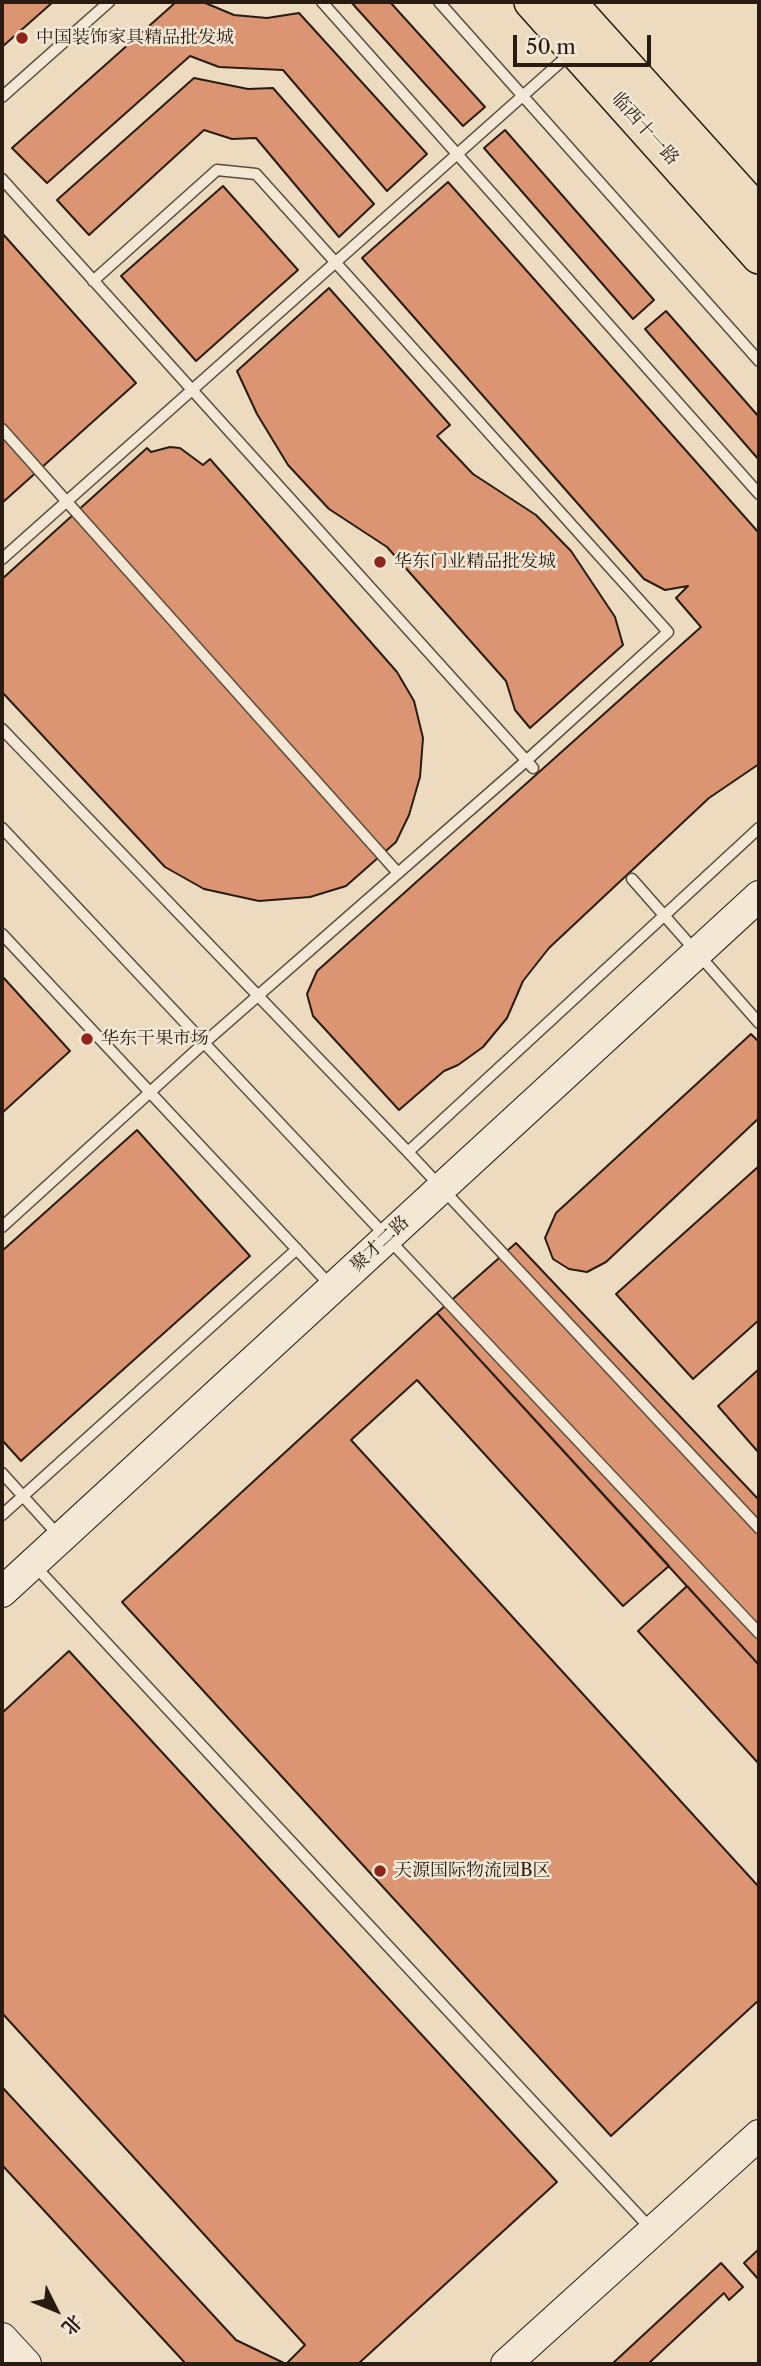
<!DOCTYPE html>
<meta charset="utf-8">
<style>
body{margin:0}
#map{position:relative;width:761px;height:2366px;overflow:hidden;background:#ecdbbf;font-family:"Libre Caslon Text","Noto Serif SC",serif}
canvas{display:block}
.frame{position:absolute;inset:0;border:4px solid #281b11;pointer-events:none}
.north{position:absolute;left:21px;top:2275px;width:70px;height:70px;-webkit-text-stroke:5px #f3e8d5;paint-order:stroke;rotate:133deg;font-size:19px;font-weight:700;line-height:28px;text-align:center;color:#281b11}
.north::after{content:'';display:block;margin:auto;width:24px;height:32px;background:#281b11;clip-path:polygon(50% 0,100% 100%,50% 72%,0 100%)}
.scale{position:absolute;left:513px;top:35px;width:138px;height:32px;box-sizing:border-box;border:4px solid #281b11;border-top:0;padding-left:9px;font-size:21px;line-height:24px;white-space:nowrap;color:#281b11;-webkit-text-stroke:5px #f3e8d5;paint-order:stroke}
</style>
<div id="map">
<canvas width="761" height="2366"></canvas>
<div class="frame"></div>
<div class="north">北</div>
<div class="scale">50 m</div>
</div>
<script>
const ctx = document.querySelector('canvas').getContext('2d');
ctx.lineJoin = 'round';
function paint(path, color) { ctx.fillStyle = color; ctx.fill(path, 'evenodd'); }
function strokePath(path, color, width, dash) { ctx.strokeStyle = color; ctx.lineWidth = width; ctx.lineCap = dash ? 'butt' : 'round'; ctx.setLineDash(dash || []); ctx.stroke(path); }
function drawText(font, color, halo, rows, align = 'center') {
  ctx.font = font + ' "Libre Caslon Text","Noto Serif SC",serif'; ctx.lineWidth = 5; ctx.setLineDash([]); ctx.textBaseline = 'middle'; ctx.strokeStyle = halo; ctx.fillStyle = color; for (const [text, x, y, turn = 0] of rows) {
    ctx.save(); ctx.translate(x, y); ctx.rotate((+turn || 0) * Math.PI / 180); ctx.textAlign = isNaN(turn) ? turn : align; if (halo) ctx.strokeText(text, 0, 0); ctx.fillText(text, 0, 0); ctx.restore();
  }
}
const building = new Path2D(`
 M 2,2 L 53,2 L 2,47 Z
 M 176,2 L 203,2 L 234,15 L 267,18 L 299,13 L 427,154 L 387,191 L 283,70 L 219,67 L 190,56 L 47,183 L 12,148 Z
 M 351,2 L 390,2 L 485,107 L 463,126 Z
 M 194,78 L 248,89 L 273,88 L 374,204 L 339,237 L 256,138 L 232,139 L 204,130 L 89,235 L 57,200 Z
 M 505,130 L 654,300 L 633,319 L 484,148 Z
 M 448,182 L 759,533 L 759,764 L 709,798 L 549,948 L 523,981 L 507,1018 L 483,1047 L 458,1065 L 444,1071 L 399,1110 L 313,1016 L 307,994 L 317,971 L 701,627 L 676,598 L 688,586 L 665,590 L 644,579 L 362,258 Z
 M 223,186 L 298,270 L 196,361 L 121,276 Z
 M 2,233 L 136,383 L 2,503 Z
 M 329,288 L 450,425 L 437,436 L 473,474 L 536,515 L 571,551 L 615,617 L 623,645 L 530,728 L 515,710 L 506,681 L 387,547 L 329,509 L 288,465 L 257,414 L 237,371 Z
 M 666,311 L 759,417 L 759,460 L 645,329 Z
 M 170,447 L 180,448 L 203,465 L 210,459 L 397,672 L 414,701 L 423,738 L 420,777 L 409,815 L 396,842 L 346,886 L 310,897 L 259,901 L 204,889 L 165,867 L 2,692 L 2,579 L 147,448 L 151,452 Z
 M 2,976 L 70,1051 L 2,1113 Z
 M 751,1034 L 759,1042 L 759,1118 L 606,1262 L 587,1272 L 569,1269 L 553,1259 L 545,1238 L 556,1213 Z
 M 137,1130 L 250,1256 L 21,1461 L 2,1440 L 2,1251 Z
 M 759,1166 L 759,1320 L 693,1379 L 616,1294 Z
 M 516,1243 L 759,1500 L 759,1665 L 437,1313 Z
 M 437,1313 L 669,1566 L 623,1606 L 417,1380 L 351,1440 L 759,1887 L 759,2000 L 611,2136 L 122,1602 Z
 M 759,1369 L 759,1453 L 718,1406 Z
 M 687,1586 L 759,1665 L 759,1764 L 638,1631 Z
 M 69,1651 L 557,2182 L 358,2364 L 186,2364 L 2,2165 L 2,2087 L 236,2340 L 286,2364 L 305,2345 L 2,2013 L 2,1713 Z
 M 759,2249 L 759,2280 L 744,2263 Z
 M 721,2263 L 743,2287 L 729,2300 L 724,2293 L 648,2364 L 612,2364 Z`);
paint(building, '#db9572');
strokePath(building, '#281b11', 2);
const lane = new Path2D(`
 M 322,2 L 759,494
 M 439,2 L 759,361
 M 2,97 L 109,2
 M 2,179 L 533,768
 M 2,429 L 398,873
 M 2,559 L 572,52
 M 2,729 L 408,1152 L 759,1528
 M 2,828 L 759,1633
 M 632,879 L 759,1023
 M 2,934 L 331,1286
 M 408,1152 L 759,828
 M 2,1227 L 204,1043 L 526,761 L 668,632 L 256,174 L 217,170 L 93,281
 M 2,1473 L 59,1536
 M 2,1515 L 297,1249
 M 33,1564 L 651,2229`);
const secondary = new Path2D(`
 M 2,1592 L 759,896
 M 2,2338 L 26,2364
 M 506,2364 L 759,2135`);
const primary = new Path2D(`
 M 531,2 L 759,257
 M 569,2 L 759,213`);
strokePath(lane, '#594b3c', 13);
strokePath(secondary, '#281b11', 32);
strokePath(primary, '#281b11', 36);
strokePath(lane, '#f3e8d5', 10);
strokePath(secondary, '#f3e8d5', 30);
strokePath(primary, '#ecdbbf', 33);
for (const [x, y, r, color] of [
 [22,38,7,"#8f2418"],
 [380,562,7,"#8f2418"],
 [87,1039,7,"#8f2418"],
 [380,1871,7,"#8f2418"]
]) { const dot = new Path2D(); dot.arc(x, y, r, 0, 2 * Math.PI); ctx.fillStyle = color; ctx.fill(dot); strokePath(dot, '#f3e8d5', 2.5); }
drawText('18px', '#281b11', '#f3e8d5', [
 ["中国装饰家具精品批发城",36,38],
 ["华东门业精品批发城",394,562],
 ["华东干果市场",101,1039],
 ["天源国际物流园B区",394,1871]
], 'left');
drawText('18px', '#281b11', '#f3e8d5', [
 ["临西十一路",645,129,48],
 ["聚才二路",380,1244,-43]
]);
</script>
